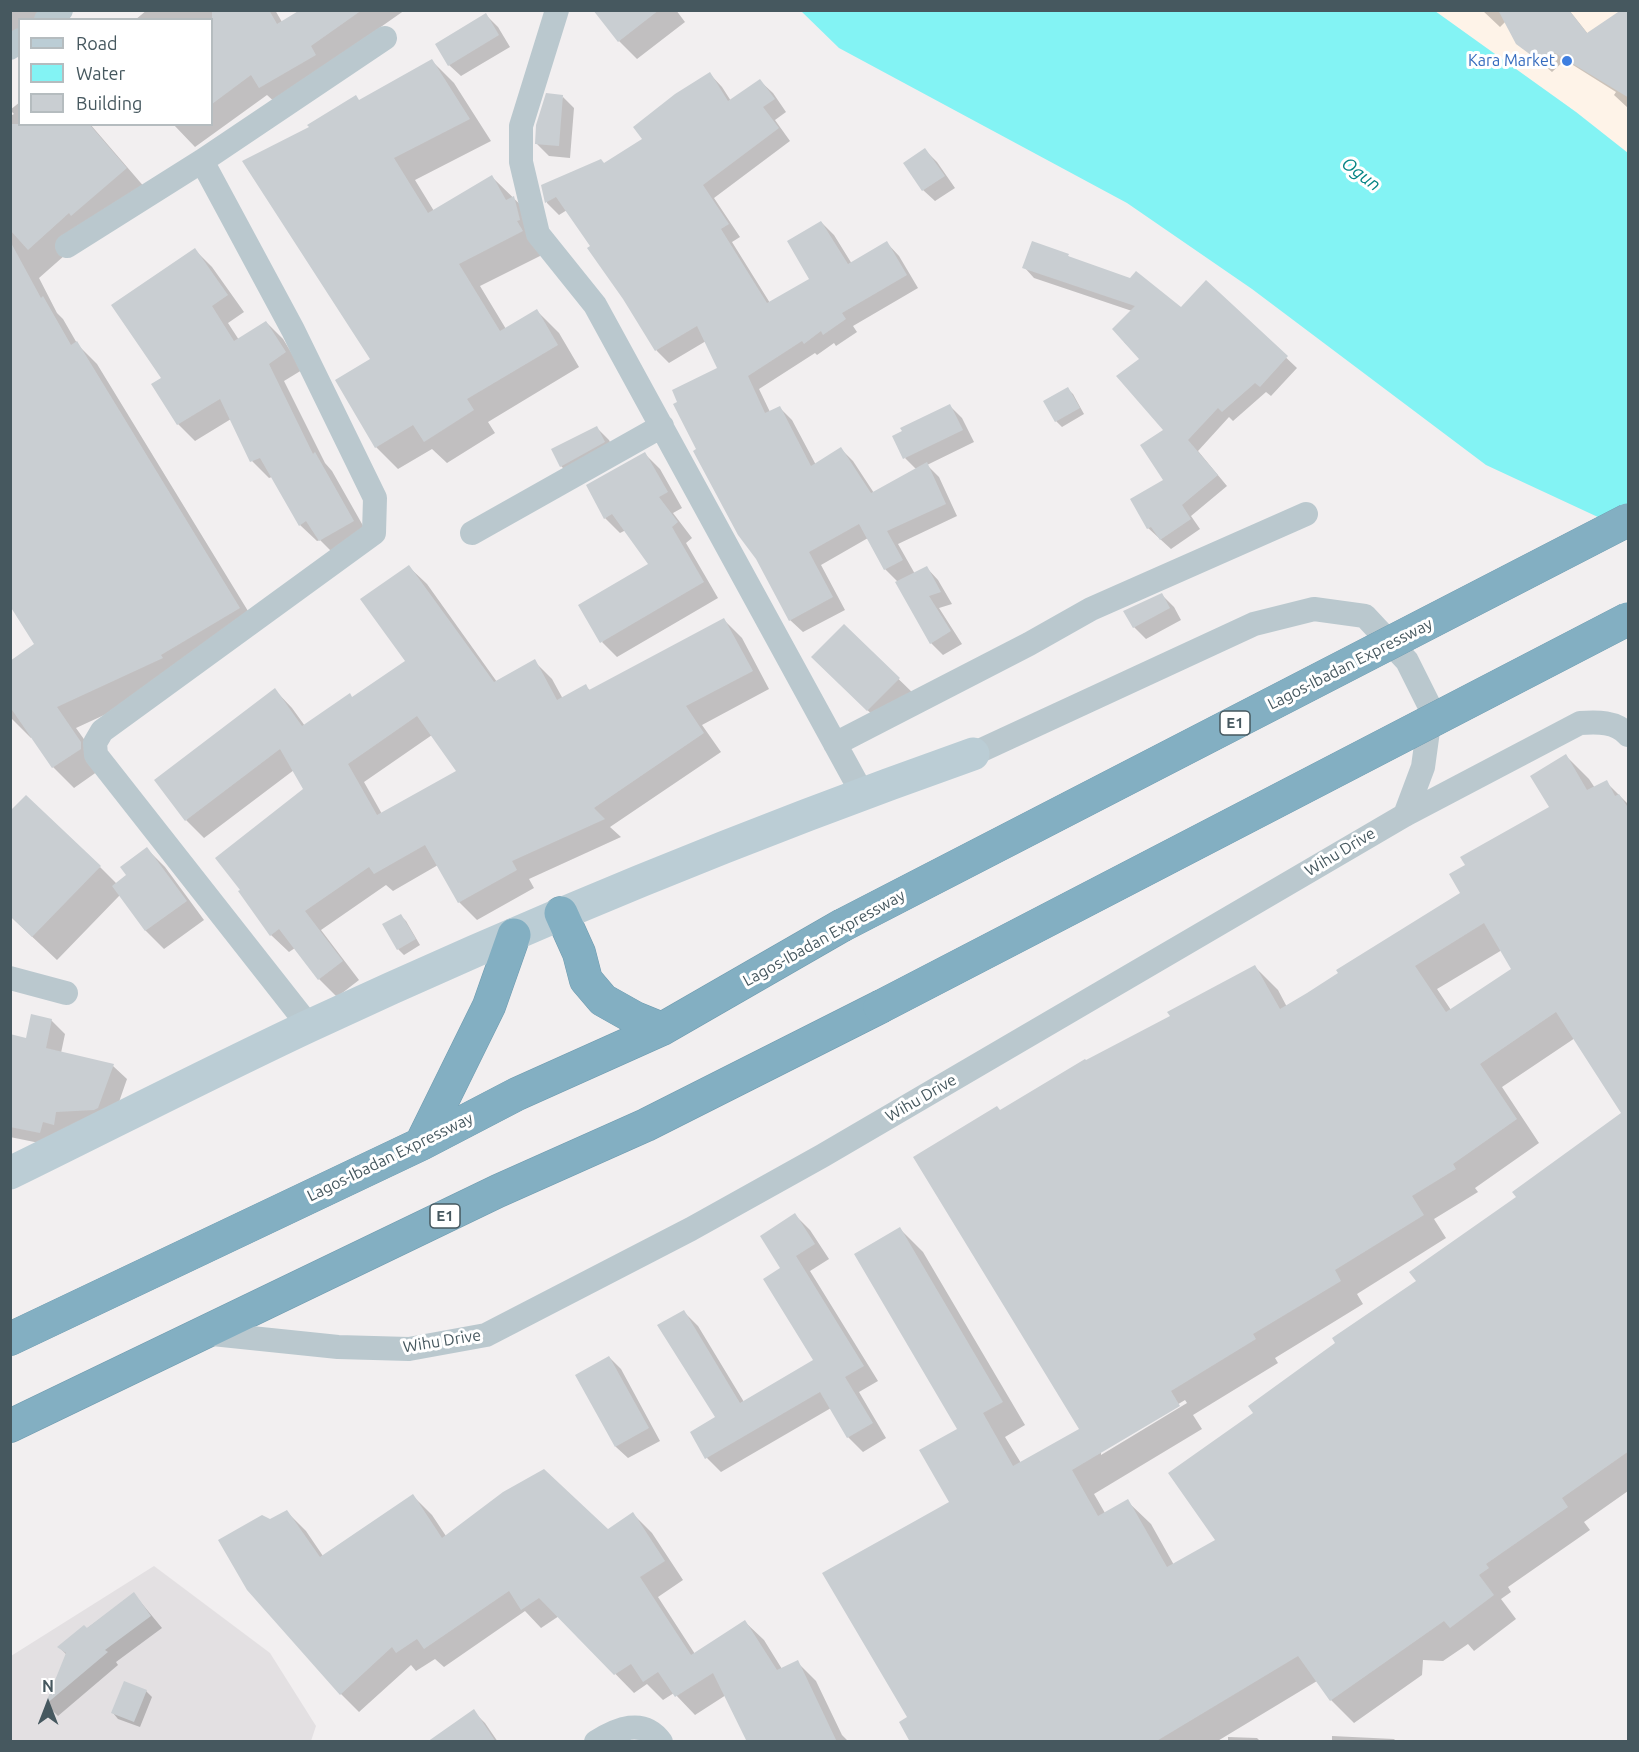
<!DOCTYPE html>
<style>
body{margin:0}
#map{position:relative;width:1639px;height:1752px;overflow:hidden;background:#f2eff0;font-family:Ubuntu,sans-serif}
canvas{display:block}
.frame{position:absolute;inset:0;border:12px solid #46585f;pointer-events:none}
.legend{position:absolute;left:18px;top:18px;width:195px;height:108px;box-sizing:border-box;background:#fff;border:2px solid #b5bcbf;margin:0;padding:8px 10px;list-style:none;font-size:18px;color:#46585f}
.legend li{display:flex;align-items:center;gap:12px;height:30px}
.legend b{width:30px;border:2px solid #b5bcbf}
.north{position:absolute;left:18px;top:1674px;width:60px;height:60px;-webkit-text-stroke:4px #fff;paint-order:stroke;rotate:0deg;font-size:16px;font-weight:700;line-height:24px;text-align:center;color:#46585f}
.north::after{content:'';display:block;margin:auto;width:21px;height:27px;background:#46585f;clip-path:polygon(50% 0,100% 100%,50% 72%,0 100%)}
</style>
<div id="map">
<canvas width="1639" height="1752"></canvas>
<div class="frame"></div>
<ul class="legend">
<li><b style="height:8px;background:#bbcdd5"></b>Road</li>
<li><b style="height:16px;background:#83f3f4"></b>Water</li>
<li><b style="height:16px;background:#c9ced2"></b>Building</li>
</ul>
<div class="north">N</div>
</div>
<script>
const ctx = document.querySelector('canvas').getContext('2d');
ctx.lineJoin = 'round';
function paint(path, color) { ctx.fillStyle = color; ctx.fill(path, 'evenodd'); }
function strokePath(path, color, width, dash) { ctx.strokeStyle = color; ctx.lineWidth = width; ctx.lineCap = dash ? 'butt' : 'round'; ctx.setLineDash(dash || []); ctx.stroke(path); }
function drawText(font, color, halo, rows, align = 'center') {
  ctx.font = font + ' Ubuntu,sans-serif'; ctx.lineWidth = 6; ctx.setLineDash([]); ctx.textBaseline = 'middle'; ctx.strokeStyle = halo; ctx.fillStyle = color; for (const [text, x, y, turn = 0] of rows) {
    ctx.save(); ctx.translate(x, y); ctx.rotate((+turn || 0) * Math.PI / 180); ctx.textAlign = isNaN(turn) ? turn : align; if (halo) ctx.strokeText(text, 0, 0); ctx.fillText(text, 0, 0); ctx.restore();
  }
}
paint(new Path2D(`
 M 1435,11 L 1628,11 L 1628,153 L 1576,112 Z`), '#fef3e8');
paint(new Path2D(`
 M 154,1566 L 270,1653 L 316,1726 L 311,1741 L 11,1742 L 11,1656 Z`), '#e3e0e2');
paint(new Path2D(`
 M 801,11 L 1435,11 L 1576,112 L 1628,153 L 1628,531 L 1486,465 L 1252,289 L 1127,203 L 839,48 Z`), '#83f3f4');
paint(new Path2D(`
 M 10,10 L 80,10 L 35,20 L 20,20 L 20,33 L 10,41 Z
 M 147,10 L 275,10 L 282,22 L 303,10 L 405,10 L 328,64 L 278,105 L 267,95 L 195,147 L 173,124 L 212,124 L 212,20 L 135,20 Z
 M 595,10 L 676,10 L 685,22 L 637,59 L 619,41 Z
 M 1482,10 L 1569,10 L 1588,34 L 1628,10 L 1628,108 L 1614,95 L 1616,92 L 1565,60 L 1552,72 L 1518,43 L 1506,21 L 1500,27 Z
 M 486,15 L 498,27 L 510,47 L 461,76 L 449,65 Z
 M 432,61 L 454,83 L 491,141 L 415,180 L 434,211 L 492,177 L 536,220 L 544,254 L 480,286 L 506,329 L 537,311 L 559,333 L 579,367 L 488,422 L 495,433 L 447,463 L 432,449 L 398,469 L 376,447 L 360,101 Z
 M 710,74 L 722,87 L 731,101 L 760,81 L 773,93 L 786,112 L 775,120 L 790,141 L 714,198 L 740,237 L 732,242 L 770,303 L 811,279 L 821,222 L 834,235 L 852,264 L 887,243 L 899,256 L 918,288 L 853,326 L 857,332 L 836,346 L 834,343 L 817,355 L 815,353 L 759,389 L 770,412 L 779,407 L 792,420 L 816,465 L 841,449 L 853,461 L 874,493 L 917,470 L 905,458 L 950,406 L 962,418 L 974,442 L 927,465 L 939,477 L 957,516 L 898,544 L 915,574 L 927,568 L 938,580 L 952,604 L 939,608 L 962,644 L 943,655 L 931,643 L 898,582 L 885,569 L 868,538 L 821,565 L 845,610 L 803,632 L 790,620 L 719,369 L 706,341 L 669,363 L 657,351 L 592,247 L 567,210 L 559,215 L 547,203 L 543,185 L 605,164 L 644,139 Z
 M 563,97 L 574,108 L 570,158 L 549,156 L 537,144 Z
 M 20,102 L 20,124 L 90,124 L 146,189 L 90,233 L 39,278 L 57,313 L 63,319 L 78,345 L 97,364 L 259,629 L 182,679 L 76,728 L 101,763 L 101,769 L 74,788 L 53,767 L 33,737 L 31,738 L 10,717 L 10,663 L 36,644 L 10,603 L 10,116 L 14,114 L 10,110 Z
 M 925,150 L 937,162 L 955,188 L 935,201 L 923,190 Z
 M 195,250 L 212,267 L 244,312 L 228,323 L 239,340 L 266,322 L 283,339 L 302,370 L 284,381 L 325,463 L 332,471 L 370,538 L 337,557 L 320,540 L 317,541 L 300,525 L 272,477 L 269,478 L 252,461 L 231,419 L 195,441 L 178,424 L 164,378 Z
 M 1068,256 L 1072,259 L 1181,309 L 1206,282 L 1297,368 L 1271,396 L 1266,392 L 1233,421 L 1229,417 L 1198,451 L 1227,486 L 1191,516 L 1200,529 L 1171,549 L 1148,528 L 1166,481 L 1165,431 L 1141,359 L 1124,342 L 1132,311 L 1034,278 L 1024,267 Z
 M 1068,389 L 1073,394 L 1084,414 L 1062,427 L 1056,421 Z
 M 597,428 L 609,440 L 616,454 L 573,478 L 561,466 Z
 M 645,454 L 660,469 L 682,508 L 673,513 L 692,538 L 686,543 L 718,598 L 617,657 L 602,642 L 651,564 L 626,530 L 620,533 L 605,518 Z
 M 409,567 L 427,584 L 497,682 L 534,661 L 552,679 L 563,699 L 585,686 L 591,691 L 724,620 L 742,638 L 769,689 L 702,725 L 721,752 L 610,827 L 621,837 L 529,879 L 534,888 L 477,920 L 459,902 L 438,865 L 393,891 L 386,885 L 321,930 L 359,980 L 337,997 L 319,979 L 295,948 L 289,952 L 271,935 L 305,790 L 294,770 L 204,838 L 186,820 L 275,690 L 292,708 L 305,726 L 353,698 L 407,661 ZM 432,735 L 459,772 L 382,814 L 364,782 Z
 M 1162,595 L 1174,607 L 1181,620 L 1146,639 L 1134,627 Z
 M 844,626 L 917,697 L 886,728 L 831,675 Z
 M 1566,756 L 1589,779 L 1595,788 L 1606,782 L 1628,804 L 1628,1491 L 1584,1522 L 1590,1530 L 1508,1587 L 1511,1592 L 1501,1599 L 1516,1619 L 1474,1651 L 1468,1644 L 1443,1661 L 1423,1660 L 1422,1675 L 1354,1723 L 1331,1700 L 1317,1681 L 1216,1742 L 912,1742 L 909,1717 L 951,1503 L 959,1430 L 900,1229 L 923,1252 L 1025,1425 L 1005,1437 L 1021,1463 L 1081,1430 L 1000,1112 L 1172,1017 L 1255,967 L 1278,990 L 1287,1007 L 1462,894 L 1551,807 ZM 1502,950 L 1513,969 L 1451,1010 L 1437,989 ZM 1575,1038 L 1624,1113 L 1518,1197 L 1418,1281 L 1337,1343 L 1255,1414 L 1217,1540 L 1174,1565 L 1151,1524 L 1127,1501 L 1105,1513 L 1094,1494 L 1202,1429 L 1193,1415 L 1278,1363 L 1275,1358 L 1363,1304 L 1357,1294 L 1446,1238 L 1434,1219 L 1478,1192 L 1475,1188 L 1539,1143 L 1502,1087 ZM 1185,1400 L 1187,1403 L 1101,1455 L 1101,1451 Z
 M 147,849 L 165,867 L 204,920 L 164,949 L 146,931 L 120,895 L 57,960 L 10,916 L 100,867 L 117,884 L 128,875 Z
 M 401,916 L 406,921 L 420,945 L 404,955 L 398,949 L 384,925 Z
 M 51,1020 L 65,1034 L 61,1053 L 113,1066 L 127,1079 L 112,1122 L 54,1146 L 10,1137 L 10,1035 L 27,1040 Z
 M 795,1215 L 810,1230 L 829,1259 L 810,1271 L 878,1381 L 859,1392 L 886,1438 L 863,1452 L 848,1437 L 831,1408 L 721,1472 L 707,1458 L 717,1418 L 684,1312 L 698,1326 L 744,1402 L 815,1360 L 782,1269 Z
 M 609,1357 L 621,1369 L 660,1441 L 628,1458 L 616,1447 Z
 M 413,1496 L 432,1515 L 446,1536 L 608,1531 L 633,1514 L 652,1533 L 683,1580 L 658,1597 L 695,1654 L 745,1622 L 764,1640 L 782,1669 L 797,1662 L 816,1681 L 842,1735 L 849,1742 L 748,1742 L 726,1695 L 695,1715 L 674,1693 L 663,1700 L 647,1684 L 634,1693 L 559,1616 L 541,1628 L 525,1611 L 444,1667 L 435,1659 L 416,1671 L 411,1665 L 359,1712 L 341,1694 L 269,1521 L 287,1512 L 306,1531 L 323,1556 Z
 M 134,1594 L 162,1628 L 116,1662 L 118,1665 L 58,1716 L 47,1705 L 67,1655 L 60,1648 Z
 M 146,1691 L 152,1697 L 140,1727 L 118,1719 L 113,1713 Z
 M 473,1711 L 485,1723 L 498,1742 L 430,1742 Z
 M 1332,1736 L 1394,1739 L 1397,1742 L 1332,1742 Z
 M 1228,1737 L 1257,1738 L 1261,1742 L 1228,1742 Z`), '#0003');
paint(new Path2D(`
 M 212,10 L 269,10 L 277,24 L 300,10 L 362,10 L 311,46 L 316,55 L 259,88 L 251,75 L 212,104 Z
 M 593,10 L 659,10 L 618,42 Z
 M 1498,10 L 1569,10 L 1587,33 L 1621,10 L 1629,10 L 1629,98 L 1555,53 L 1543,64 L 1516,44 Z
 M 486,13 L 499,35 L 448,66 L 435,44 Z
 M 432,59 L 470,119 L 394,158 L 428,213 L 492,175 L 506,200 L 514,196 L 520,220 L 517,221 L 523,231 L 459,264 L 500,331 L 537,309 L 558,345 L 467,399 L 474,410 L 424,442 L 413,425 L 375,448 L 335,380 L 370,359 L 242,161 L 309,127 L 307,125 L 356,95 L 359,100 Z
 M 710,72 L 728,101 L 760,79 L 775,99 L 763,107 L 779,128 L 703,185 L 729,224 L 721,229 L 767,303 L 809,279 L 787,241 L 821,221 L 848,264 L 887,241 L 907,275 L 842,313 L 846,319 L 823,335 L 821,331 L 804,344 L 802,341 L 748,376 L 765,413 L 780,406 L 811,466 L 841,447 L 871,493 L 927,462 L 946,504 L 887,531 L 903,560 L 884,570 L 859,524 L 809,552 L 833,597 L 789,621 L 756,559 L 738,535 L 693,451 L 696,449 L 673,404 L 677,402 L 672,390 L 717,368 L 697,326 L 655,351 L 623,299 L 587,248 L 590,246 L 556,197 L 545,203 L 541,185 L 601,159 L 604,163 L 642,139 L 633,127 L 675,94 Z
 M 546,93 L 563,95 L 559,146 L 535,144 L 536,125 Z
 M 10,124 L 89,124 L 127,168 L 71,216 L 69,213 L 28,250 L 10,230 Z
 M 925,148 L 945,176 L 922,191 L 903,163 Z
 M 10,241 L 41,298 L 43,296 L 71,345 L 77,341 L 240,608 L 161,655 L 163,658 L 57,707 L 81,742 L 81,749 L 52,768 L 10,707 L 10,661 L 34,644 L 10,606 Z
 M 1032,241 L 1069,254 L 1068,256 L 1130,278 L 1136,271 L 1181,307 L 1206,280 L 1288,356 L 1260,387 L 1255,383 L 1222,412 L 1218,408 L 1188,440 L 1218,475 L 1182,505 L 1191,519 L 1160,540 L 1151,527 L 1147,529 L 1130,499 L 1163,480 L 1140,445 L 1163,430 L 1116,376 L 1139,359 L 1112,329 L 1135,306 L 1022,268 Z
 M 195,248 L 228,295 L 212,306 L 234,341 L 266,321 L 286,352 L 269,364 L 313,454 L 315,452 L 354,521 L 319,541 L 306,521 L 299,526 L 260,458 L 250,462 L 220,399 L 177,425 L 151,384 L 161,378 L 111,305 Z
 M 1068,387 L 1080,408 L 1055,422 L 1043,401 Z
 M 950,404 L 963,430 L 903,459 L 892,436 L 902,431 L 900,428 Z
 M 597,426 L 605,442 L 560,467 L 551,449 Z
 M 645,452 L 668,492 L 659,497 L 678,522 L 672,527 L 704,582 L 600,643 L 578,605 L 648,564 L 612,514 L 604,519 L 586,485 Z
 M 409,565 L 494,682 L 535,659 L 557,700 L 586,684 L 589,690 L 724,618 L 753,671 L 686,706 L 704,733 L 594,808 L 605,819 L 512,861 L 517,870 L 458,903 L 425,845 L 374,874 L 369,867 L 305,911 L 343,961 L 318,980 L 279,929 L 270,936 L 238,891 L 240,890 L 215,858 L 303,789 L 280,749 L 185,821 L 154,780 L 275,688 L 302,726 L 350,693 L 352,697 L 405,661 L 360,599 ZM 417,716 L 456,771 L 377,815 L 348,764 Z
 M 927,566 L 941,592 L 929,596 L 951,631 L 930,644 L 895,582 Z
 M 1162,593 L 1170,608 L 1133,628 L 1123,611 Z
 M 844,624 L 900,678 L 867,711 L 811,657 Z
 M 1566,754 L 1587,790 L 1607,780 L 1615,796 L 1619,794 L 1629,809 L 1629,1451 L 1562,1498 L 1568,1507 L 1486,1564 L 1489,1568 L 1479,1575 L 1494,1595 L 1450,1628 L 1444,1621 L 1330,1701 L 1298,1656 L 1155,1742 L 910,1742 L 899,1722 L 907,1717 L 822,1573 L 949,1502 L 919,1450 L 957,1429 L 854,1254 L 900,1227 L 1003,1402 L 983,1413 L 1013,1466 L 1079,1429 L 913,1157 L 997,1106 L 1000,1110 L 1085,1059 L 1086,1060 L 1170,1016 L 1167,1012 L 1255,965 L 1280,1009 L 1307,993 L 1338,973 L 1336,970 L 1460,893 L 1449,874 L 1465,865 L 1460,857 L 1549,807 L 1530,776 ZM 1484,923 L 1511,969 L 1446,1012 L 1415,966 ZM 1556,1012 L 1621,1113 L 1512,1192 L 1516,1197 L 1409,1272 L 1416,1281 L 1332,1338 L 1335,1343 L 1248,1406 L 1253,1413 L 1168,1473 L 1215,1540 L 1167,1567 L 1128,1499 L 1098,1516 L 1072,1470 L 1180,1406 L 1171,1391 L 1256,1339 L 1253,1334 L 1341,1281 L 1335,1270 L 1424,1215 L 1412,1196 L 1456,1169 L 1453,1164 L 1517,1119 L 1480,1064 Z
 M 26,795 L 101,866 L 32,937 L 10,916 L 10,811 Z
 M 147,847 L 187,901 L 145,931 L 112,886 L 126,875 L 120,867 Z
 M 401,914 L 416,939 L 397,950 L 382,924 Z
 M 31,1014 L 52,1019 L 46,1048 L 114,1064 L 98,1108 L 94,1110 L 56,1112 L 54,1125 L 43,1122 L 40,1133 L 10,1127 L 10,1034 L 26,1038 Z
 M 795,1213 L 815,1244 L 796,1256 L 864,1366 L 845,1377 L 873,1423 L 847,1438 L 820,1392 L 705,1459 L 690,1432 L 715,1417 L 657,1325 L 684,1310 L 740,1403 L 813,1360 L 763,1279 L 780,1268 L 760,1236 Z
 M 609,1356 L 649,1428 L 615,1447 L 575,1375 Z
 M 544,1469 L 608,1529 L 633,1512 L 665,1561 L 640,1577 L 691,1655 L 745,1620 L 777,1670 L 798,1660 L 837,1742 L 747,1742 L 713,1673 L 675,1697 L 658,1672 L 643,1682 L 631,1664 L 614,1675 L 539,1598 L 521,1610 L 509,1591 L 424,1649 L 417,1639 L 396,1653 L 392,1647 L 340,1695 L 247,1590 L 218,1540 L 262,1515 L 270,1519 L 287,1510 L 320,1557 L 413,1494 L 442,1538 L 503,1492 Z
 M 134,1592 L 151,1616 L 105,1650 L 108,1652 L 45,1705 L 66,1653 L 57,1647 L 84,1625 L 87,1628 Z
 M 124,1681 L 147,1690 L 134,1722 L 111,1713 Z
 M 474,1709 L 496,1742 L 427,1742 Z`), '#c9ced2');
const highway = new Path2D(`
 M 561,913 L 579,953 L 586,980 L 603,1000 L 635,1018 L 662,1029
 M 421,1144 L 489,1006 L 514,935
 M 10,1339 L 421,1144 L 517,1094 L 662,1029 L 841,926
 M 10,1426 L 498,1191 L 646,1125 L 880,1007`);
strokePath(highway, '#6e9aae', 34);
strokePath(new Path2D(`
 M 557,10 L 521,126 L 521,162 L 538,234 L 595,305 L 862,793
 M 46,20 L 61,10
 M 10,48 L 20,40
 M 202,161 L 293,330 L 375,498 L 374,533 L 102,731 L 95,743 L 96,755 L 309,1026
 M 67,246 L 202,161 L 385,38
 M 472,533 L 662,426
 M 835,744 L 1029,644 L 1091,609 L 1306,514
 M 973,754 L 1254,624 L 1314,609 L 1365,616 L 1407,661 L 1431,709 L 1423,767 L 1405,815
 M 10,978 L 66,993
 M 203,1333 L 338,1347 L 409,1349 L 486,1335 L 691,1229 L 822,1156 L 1405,815 L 1580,723 C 1597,722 1616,721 1628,735
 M 596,1742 C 617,1729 643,1717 661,1742`), '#bac8ce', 24);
strokePath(new Path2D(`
 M 10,1173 C 110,1124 209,1073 309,1026 C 526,925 747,834 973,754`), '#bbcdd5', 33);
strokePath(highway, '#83afc2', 33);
const highwayBridge = new Path2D(`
 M 841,926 L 1628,520
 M 880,1007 L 1628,619`);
strokePath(highwayBridge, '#6e9aae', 34, []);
strokePath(highwayBridge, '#83afc2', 33);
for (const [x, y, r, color] of [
 [1567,61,6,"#3f7fe0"]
]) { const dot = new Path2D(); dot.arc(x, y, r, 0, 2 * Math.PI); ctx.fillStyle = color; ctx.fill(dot); strokePath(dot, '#fff', 2); }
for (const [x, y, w] of [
 [1235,723,30],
 [445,1216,30]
]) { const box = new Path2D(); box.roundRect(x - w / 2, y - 12, w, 24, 4.5); ctx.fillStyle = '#fff'; ctx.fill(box); strokePath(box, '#46585f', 1.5); }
drawText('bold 15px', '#46585f', null, [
 ["E1",1235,723],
 ["E1",445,1216]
]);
drawText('16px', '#366cbe', '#fff', [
 ["Kara Market",1555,61]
], 'right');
drawText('16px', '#46585f', '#fff', [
 ["Lagos-Ibadan Expressway",1350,664,-27],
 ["Wihu Drive",1340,852,-31],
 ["Lagos-Ibadan Expressway",824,938,-29],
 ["Wihu Drive",921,1098,-30],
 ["Lagos-Ibadan Expressway",390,1157,-26],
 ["Wihu Drive",442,1341,-9]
]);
drawText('italic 18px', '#058485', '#fff', [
 ["Ogun",1361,174,37]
]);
</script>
